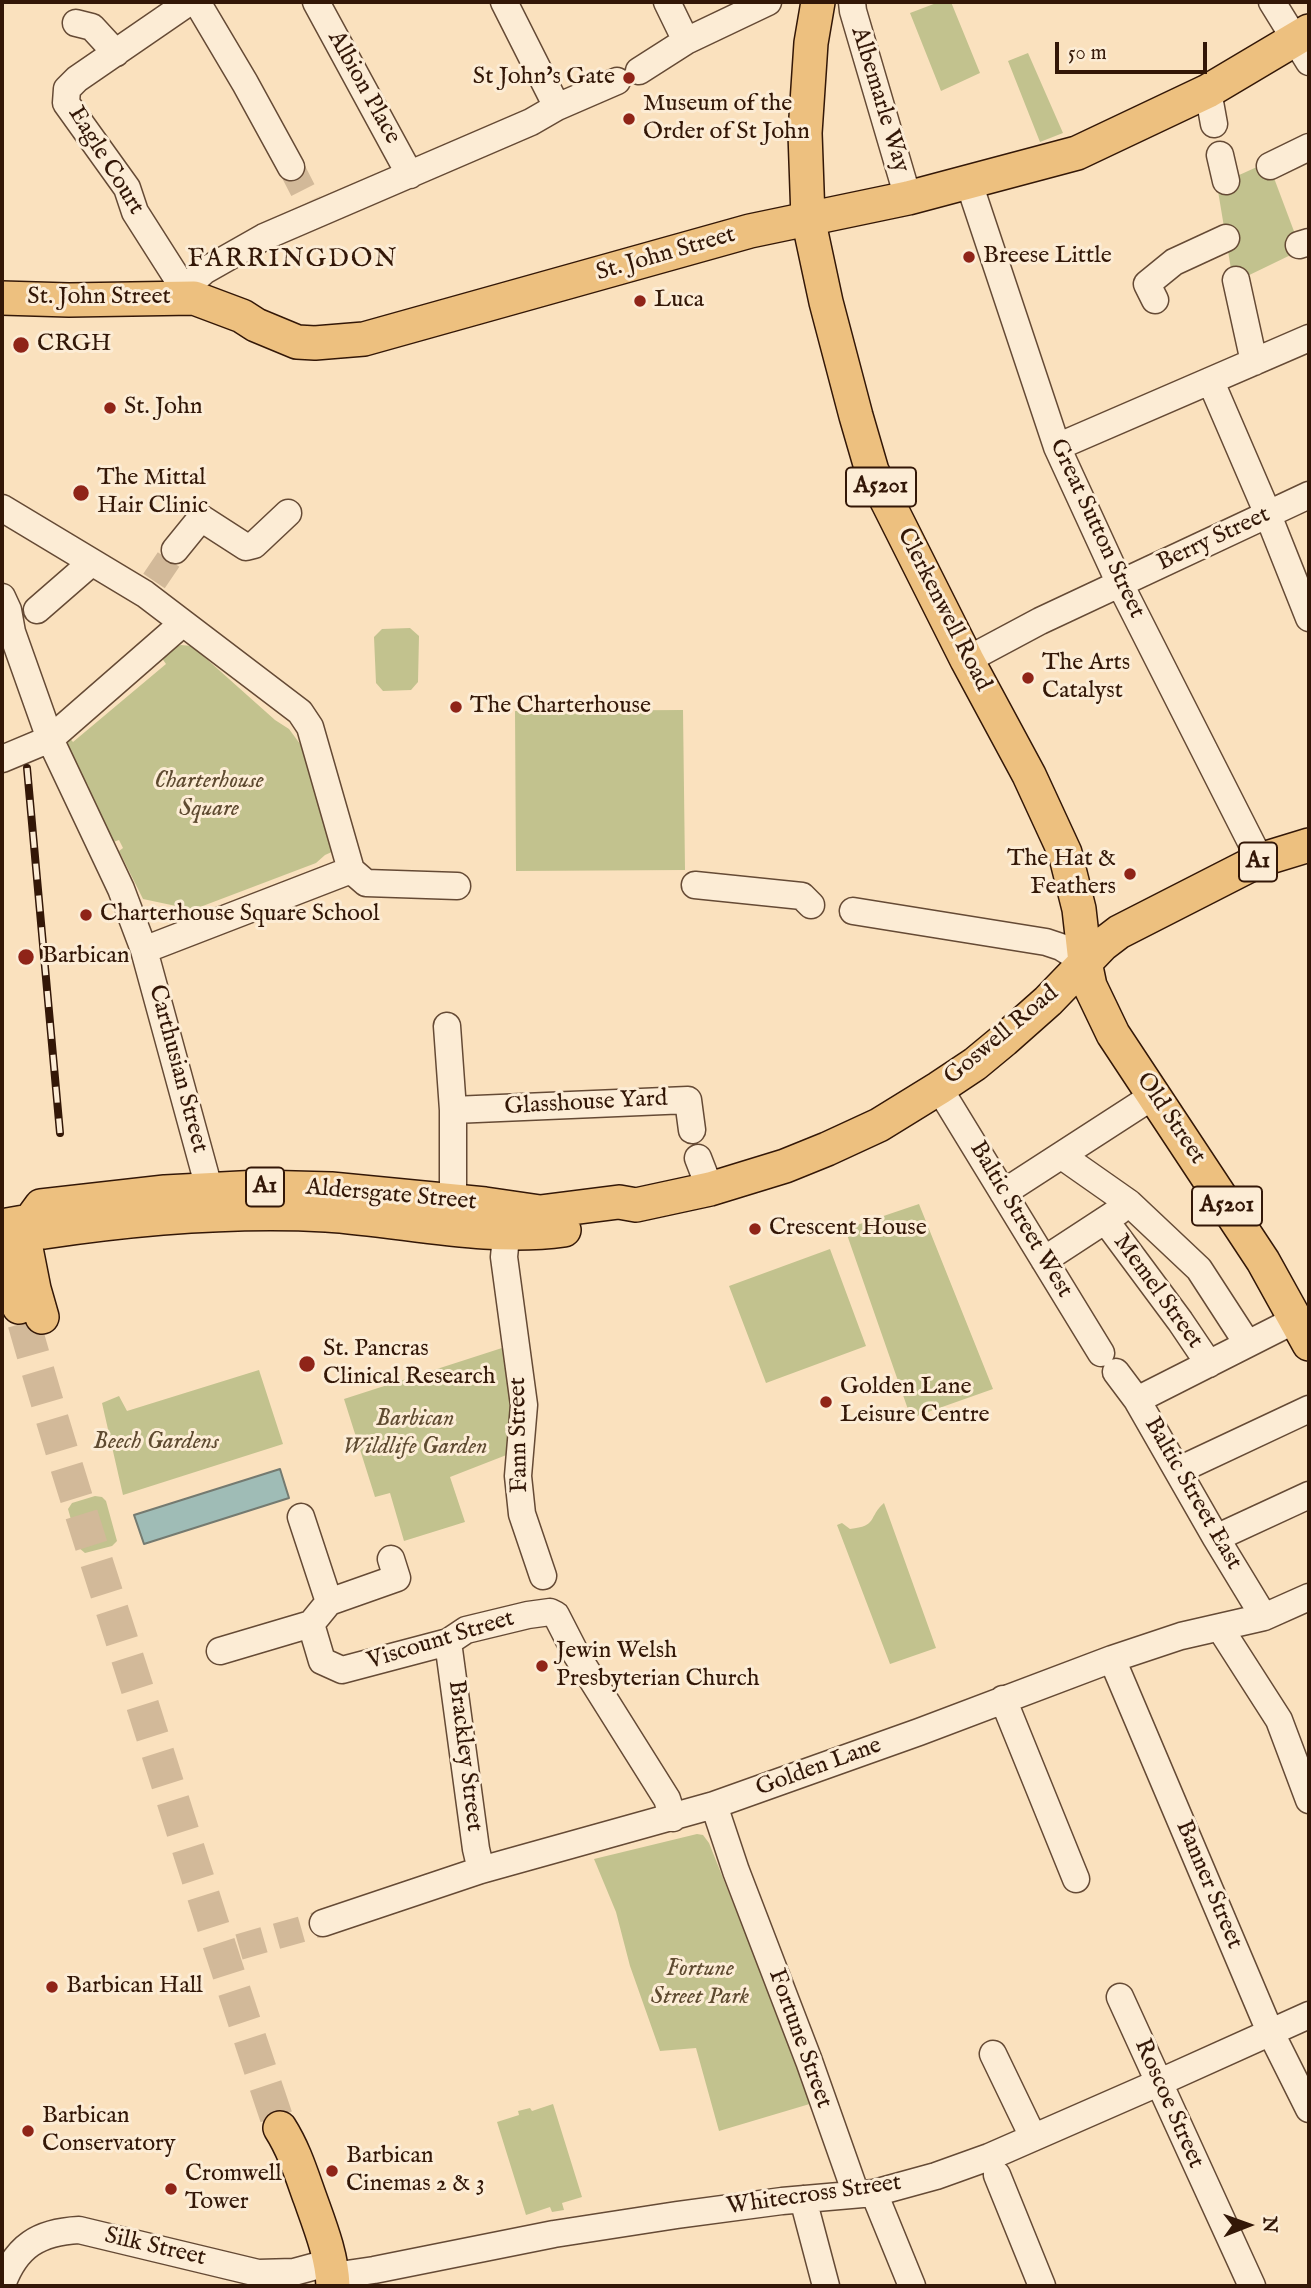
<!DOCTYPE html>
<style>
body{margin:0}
#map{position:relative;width:1311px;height:2288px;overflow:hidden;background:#fae1be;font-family:"IM FELL English",serif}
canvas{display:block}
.frame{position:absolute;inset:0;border:4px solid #331707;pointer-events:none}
.north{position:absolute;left:1213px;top:2190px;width:70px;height:70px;-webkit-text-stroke:5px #fcecd5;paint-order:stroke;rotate:89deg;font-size:19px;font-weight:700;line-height:28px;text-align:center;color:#331707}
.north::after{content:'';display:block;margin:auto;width:24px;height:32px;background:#331707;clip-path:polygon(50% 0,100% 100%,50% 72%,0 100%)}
.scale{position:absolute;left:1055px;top:42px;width:152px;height:32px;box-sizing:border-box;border:4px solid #331707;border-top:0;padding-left:9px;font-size:21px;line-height:24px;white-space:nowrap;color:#331707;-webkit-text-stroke:5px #fcecd5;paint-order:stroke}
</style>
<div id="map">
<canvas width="1311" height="2288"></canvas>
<div class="frame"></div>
<div class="north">N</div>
<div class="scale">50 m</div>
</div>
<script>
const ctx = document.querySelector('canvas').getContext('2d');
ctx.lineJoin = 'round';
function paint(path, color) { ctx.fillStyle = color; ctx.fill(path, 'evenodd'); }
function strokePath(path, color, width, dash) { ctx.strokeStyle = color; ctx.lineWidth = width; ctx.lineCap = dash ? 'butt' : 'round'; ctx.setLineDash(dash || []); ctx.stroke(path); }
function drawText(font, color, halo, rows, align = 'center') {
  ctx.font = font + ' "IM FELL English",serif'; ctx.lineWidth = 6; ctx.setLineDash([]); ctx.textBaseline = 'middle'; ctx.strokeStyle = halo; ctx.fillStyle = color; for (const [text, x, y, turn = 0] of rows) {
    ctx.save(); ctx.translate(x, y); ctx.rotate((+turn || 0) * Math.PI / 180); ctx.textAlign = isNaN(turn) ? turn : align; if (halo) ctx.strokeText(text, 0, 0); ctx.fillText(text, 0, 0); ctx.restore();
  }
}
paint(new Path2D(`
 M 939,2 L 951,2 L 980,73 L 941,91 L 910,13 Z
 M 1028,53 L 1063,133 L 1040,142 L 1008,61 Z
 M 1268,162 L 1301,250 L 1239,280 L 1233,281 L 1217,185 Z
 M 410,628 L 419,636 L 418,682 L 411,690 L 383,691 L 376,683 L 374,637 L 382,629 Z
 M 181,645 L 192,646 L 275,720 L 289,729 L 309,756 L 334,851 L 325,855 L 316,863 L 179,915 L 176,906 L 143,899 L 119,851 L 123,848 L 119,840 L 113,842 L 86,794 L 89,791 L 88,785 L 82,783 L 62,740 L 67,735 L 73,742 L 166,664 L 159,654 L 164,650 Z
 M 683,710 L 685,870 L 516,871 L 515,711 Z
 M 919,1204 L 993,1389 L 911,1418 L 845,1229 Z
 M 830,1249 L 866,1346 L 766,1383 L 729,1286 Z
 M 502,1348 L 514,1402 L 509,1454 L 450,1477 L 465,1522 L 404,1541 L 390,1493 L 375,1497 L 344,1399 Z
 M 259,1370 L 283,1444 L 123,1495 L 102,1403 L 119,1396 L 127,1411 Z
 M 95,1496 L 102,1497 L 106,1501 L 117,1541 L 112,1546 L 85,1553 L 79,1548 L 68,1509 L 72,1503 Z
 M 884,1503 L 936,1648 L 890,1664 L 837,1525 L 842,1523 L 850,1529 C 878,1526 868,1517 884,1503 Z
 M 697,1834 L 703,1835 L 709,1843 L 813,2103 L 719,2131 L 696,2048 L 660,2051 L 630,1966 L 616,1912 L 594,1859 Z
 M 553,2104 L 582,2197 L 562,2203 L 564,2210 L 552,2212 L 550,2207 L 526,2215 L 497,2122 L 519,2115 L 518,2111 L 530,2108 L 532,2111 Z`), '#c2c28e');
const water = new Path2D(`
 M 280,1469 L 289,1498 L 144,1544 L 134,1515 Z`);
paint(water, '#9fbcb6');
strokePath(water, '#747a70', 2);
strokePath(new Path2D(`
 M 291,167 L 309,202
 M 154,581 L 175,550
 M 239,1947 L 323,1923`), '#d2b999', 26, [26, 13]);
strokePath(new Path2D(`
 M 24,1323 C 52,1421 82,1518 114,1616 C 169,1787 222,1958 280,2128`), '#d2b999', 33, [33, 17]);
const minor = new Path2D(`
 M 197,2 L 245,83 L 291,167
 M 316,2 L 410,175
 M 504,2 L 557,107
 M 667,2 L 686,41
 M 852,2 L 853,11 L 908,198
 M 1272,2 L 1309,62
 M 76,23 L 92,27 L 116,53
 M 639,71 L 686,41 L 768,2
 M 1208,91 L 1214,124
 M 1220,155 L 1226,181
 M 1270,166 L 1309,147
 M 969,183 L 1057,447 L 1120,584 L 1260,860
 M 1299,245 L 1309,242
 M 1236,280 L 1254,362
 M 184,289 L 135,212 L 127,188 L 66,103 L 67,89 L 77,79 L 189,2
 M 184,297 L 184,289 L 204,271 L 264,237 L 531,122 L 557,107 L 617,81
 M 1155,300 L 1147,284 L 1174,262 L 1226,238
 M 1211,382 L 1264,505 L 1309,618
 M 1057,447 L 1309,338
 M 2,508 L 145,594 L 300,712 L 310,727 L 351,870
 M 175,550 L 201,518 L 246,547 L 254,545 L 288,513
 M 2,597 L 8,610 L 12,632 L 50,739 L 121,889 L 144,950 L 206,1177 L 207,1188
 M 37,610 L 91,563
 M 967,660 L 1040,621 L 1309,495
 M 2,759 L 50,739 L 183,623
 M 351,870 L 366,883 L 457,886
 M 695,885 L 802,896 L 811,905
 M 853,911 L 1046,942 L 1061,947 L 1085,962
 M 144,950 L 351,870
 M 447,1026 L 453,1110 L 453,1201
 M 939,1088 L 1101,1353
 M 453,1110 L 688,1100 L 692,1130
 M 1062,1156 L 1129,1203 L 1199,1269 L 1247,1343
 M 698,1158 L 710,1189
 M 1003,1193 L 1153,1096
 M 508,1216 L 504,1257 L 524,1405 L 518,1476 L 522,1514 L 543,1576
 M 1105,1220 L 1180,1321 L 1209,1364
 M 1044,1260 L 1119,1211
 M 1116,1372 L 1137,1400 L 1216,1538 L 1264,1617
 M 1137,1400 L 1297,1319
 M 1179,1470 L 1309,1409
 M 301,1517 L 329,1602
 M 1216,1538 L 1309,1495
 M 329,1602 L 397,1578 L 391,1559
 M 311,1624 L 322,1661 L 342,1670 L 448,1642 L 466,1630 L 528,1615 L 550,1612 L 556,1615 L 576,1654 L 667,1799 L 673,1818
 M 1220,1628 L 1279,1720 L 1309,1800
 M 448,1642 L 476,1849 L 481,1870
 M 220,1651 L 311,1624 L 329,1602
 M 1112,1659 L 1268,2027 L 1309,2109
 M 1003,1699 L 1076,1879
 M 714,1805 L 736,1871 L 809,2061 L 856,2194
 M 323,1923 L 481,1870 L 714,1805 L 919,1732 L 1112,1659 L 1181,1636 L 1264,1617 L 1309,1597
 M 1120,1997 L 1252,2286
 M 993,2054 L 1033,2137
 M 997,2175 L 1042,2286
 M 874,2193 L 912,2286
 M 803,2199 L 826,2286
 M 333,2276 L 374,2270 L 554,2234 L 677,2215 L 782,2201 L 874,2193 L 936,2176 L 989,2157 L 1158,2083 L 1309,2015
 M 2,2285 C 16,2246 39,2232 79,2230 L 258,2273 L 294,2272 L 331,2262`);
const major = new Path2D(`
 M 818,2 L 811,43 L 805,133 L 808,218 L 826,302 L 856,416 L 872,471 L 967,660 L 1029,775 L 1065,853 L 1079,909 L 1085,962 L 1090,986 L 1113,1034 L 1263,1261 L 1309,1344
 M 2,298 L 69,300 L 194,298 L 242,316 L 256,325 L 297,342 L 315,343 L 364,339 L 750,231 L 908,198 L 1077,153 L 1208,91 L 1309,31
 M 30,1221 L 44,1232 C 138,1218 231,1210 326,1215 C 404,1220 486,1241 564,1230
 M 21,1223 L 34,1289 L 42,1317
 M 2,1226 L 30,1221 L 41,1206 L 165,1192 L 259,1187 L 331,1189 L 485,1204 L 540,1212 L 619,1202 L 636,1205 L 710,1189 L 785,1166 L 827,1149 L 879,1125 L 939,1088 L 975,1064 L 1004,1040 L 1048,1001 L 1102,945 L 1119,932 L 1260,860 L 1309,845
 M 2,1252 L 19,1307
 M 280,2128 C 294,2150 301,2173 310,2198 C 320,2226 332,2256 333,2286`);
strokePath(minor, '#654a35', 29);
strokePath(major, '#331707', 36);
strokePath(minor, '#fcecd5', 26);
strokePath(major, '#edc07f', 33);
const rail = new Path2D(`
 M 27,768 L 60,1133`);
strokePath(rail, '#331707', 8);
strokePath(rail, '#fcecd5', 5, [16]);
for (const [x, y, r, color] of [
 [629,78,7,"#8f2418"],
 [629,119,7,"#8f2418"],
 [969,257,7,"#8f2418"],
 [640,301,7,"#8f2418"],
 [21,345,9,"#8f2418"],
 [110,408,7,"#8f2418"],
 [81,493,9,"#8f2418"],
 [1028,678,7,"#8f2418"],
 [456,707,7,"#8f2418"],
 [1130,874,7,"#8f2418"],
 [86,915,7,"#8f2418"],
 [26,957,9,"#8f2418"],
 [755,1229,7,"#8f2418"],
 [307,1364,9,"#8f2418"],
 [826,1402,7,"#8f2418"],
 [542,1666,7,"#8f2418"],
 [52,1987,7,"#8f2418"],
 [28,2131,7,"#8f2418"],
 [332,2171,7,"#8f2418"],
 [171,2189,7,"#8f2418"]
]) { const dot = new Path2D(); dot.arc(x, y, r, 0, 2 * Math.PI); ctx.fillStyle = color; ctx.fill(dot); strokePath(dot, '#fcecd5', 2.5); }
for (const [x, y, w] of [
 [881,487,70],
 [1258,862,38],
 [265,1187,38],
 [1227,1206,70]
]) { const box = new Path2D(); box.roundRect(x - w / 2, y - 19.5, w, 39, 5); ctx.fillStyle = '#fcecd5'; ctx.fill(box); strokePath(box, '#331707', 2); }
drawText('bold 23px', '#331707', null, [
 ["A5201",881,487],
 ["A1",1258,862],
 ["A1",265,1187],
 ["A5201",1227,1206]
]);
drawText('24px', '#331707', '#fcecd5', [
 ["St John's Gate",615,78,"right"],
 ["Museum of the",643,105],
 ["Order of St John",643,133],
 ["Breese Little",983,257],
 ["Luca",654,301],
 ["CRGH",37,345],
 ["St. John",124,408],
 ["The Mittal",97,479],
 ["Hair Clinic",97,507],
 ["The Arts",1042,664],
 ["Catalyst",1042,692],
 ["The Charterhouse",470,707],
 ["The Hat &",1116,860,"right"],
 ["Feathers",1116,888,"right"],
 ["Charterhouse Square School",100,915],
 ["Barbican",42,957],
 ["Crescent House",769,1229],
 ["St. Pancras",323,1350],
 ["Clinical Research",323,1378],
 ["Golden Lane",840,1388],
 ["Leisure Centre",840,1416],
 ["Jewin Welsh",556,1652],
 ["Presbyterian Church",556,1680],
 ["Barbican Hall",66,1987],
 ["Barbican",42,2117],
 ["Conservatory",42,2145],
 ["Barbican",346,2157],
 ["Cinemas 2 & 3",346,2185],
 ["Cromwell",185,2175],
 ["Tower",185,2203]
], 'left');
drawText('24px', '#331707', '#fcecd5', [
 ["Albion Place",363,88,61],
 ["Albemarle Way",879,100,73],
 ["Eagle Court",105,161,58],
 ["St. John Street",666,255,-16],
 ["St. John Street",99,298],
 ["Great Sutton Street",1096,529,65],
 ["Berry Street",1214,540,-25],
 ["Clerkenwell Road",943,610,63],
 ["Goswell Road",1002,1036,-40],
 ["Carthusian Street",177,1069,75],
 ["Glasshouse Yard",586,1104,-3],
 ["Old Street",1170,1119,56],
 ["Aldersgate Street",391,1196,5],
 ["Baltic Street West",1020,1220,59],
 ["Memel Street",1157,1292,54],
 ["Fann Street",520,1435,-91],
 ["Baltic Street East",1192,1494,60],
 ["Viscount Street",441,1641,-17],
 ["Brackley Street",464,1756,83],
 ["Golden Lane",819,1768,-20],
 ["Banner Street",1208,1885,67],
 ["Fortune Street",799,2039,70],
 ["Roscoe Street",1168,2104,66],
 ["Whitecross Street",814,2196,-8],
 ["Silk Street",155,2248,13]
]);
drawText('italic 24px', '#5e4a30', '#fcecd5', [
 ["Charterhouse",209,782],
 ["Square",209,810],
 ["Barbican",415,1420],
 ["Wildlife Garden",415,1448],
 ["Beech Gardens",156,1443],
 ["Fortune",700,1970],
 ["Street Park",700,1998]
]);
ctx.letterSpacing = '2px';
drawText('26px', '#331707', '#fcecd5', [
 ["FARRINGDON",293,261]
]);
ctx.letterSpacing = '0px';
</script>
